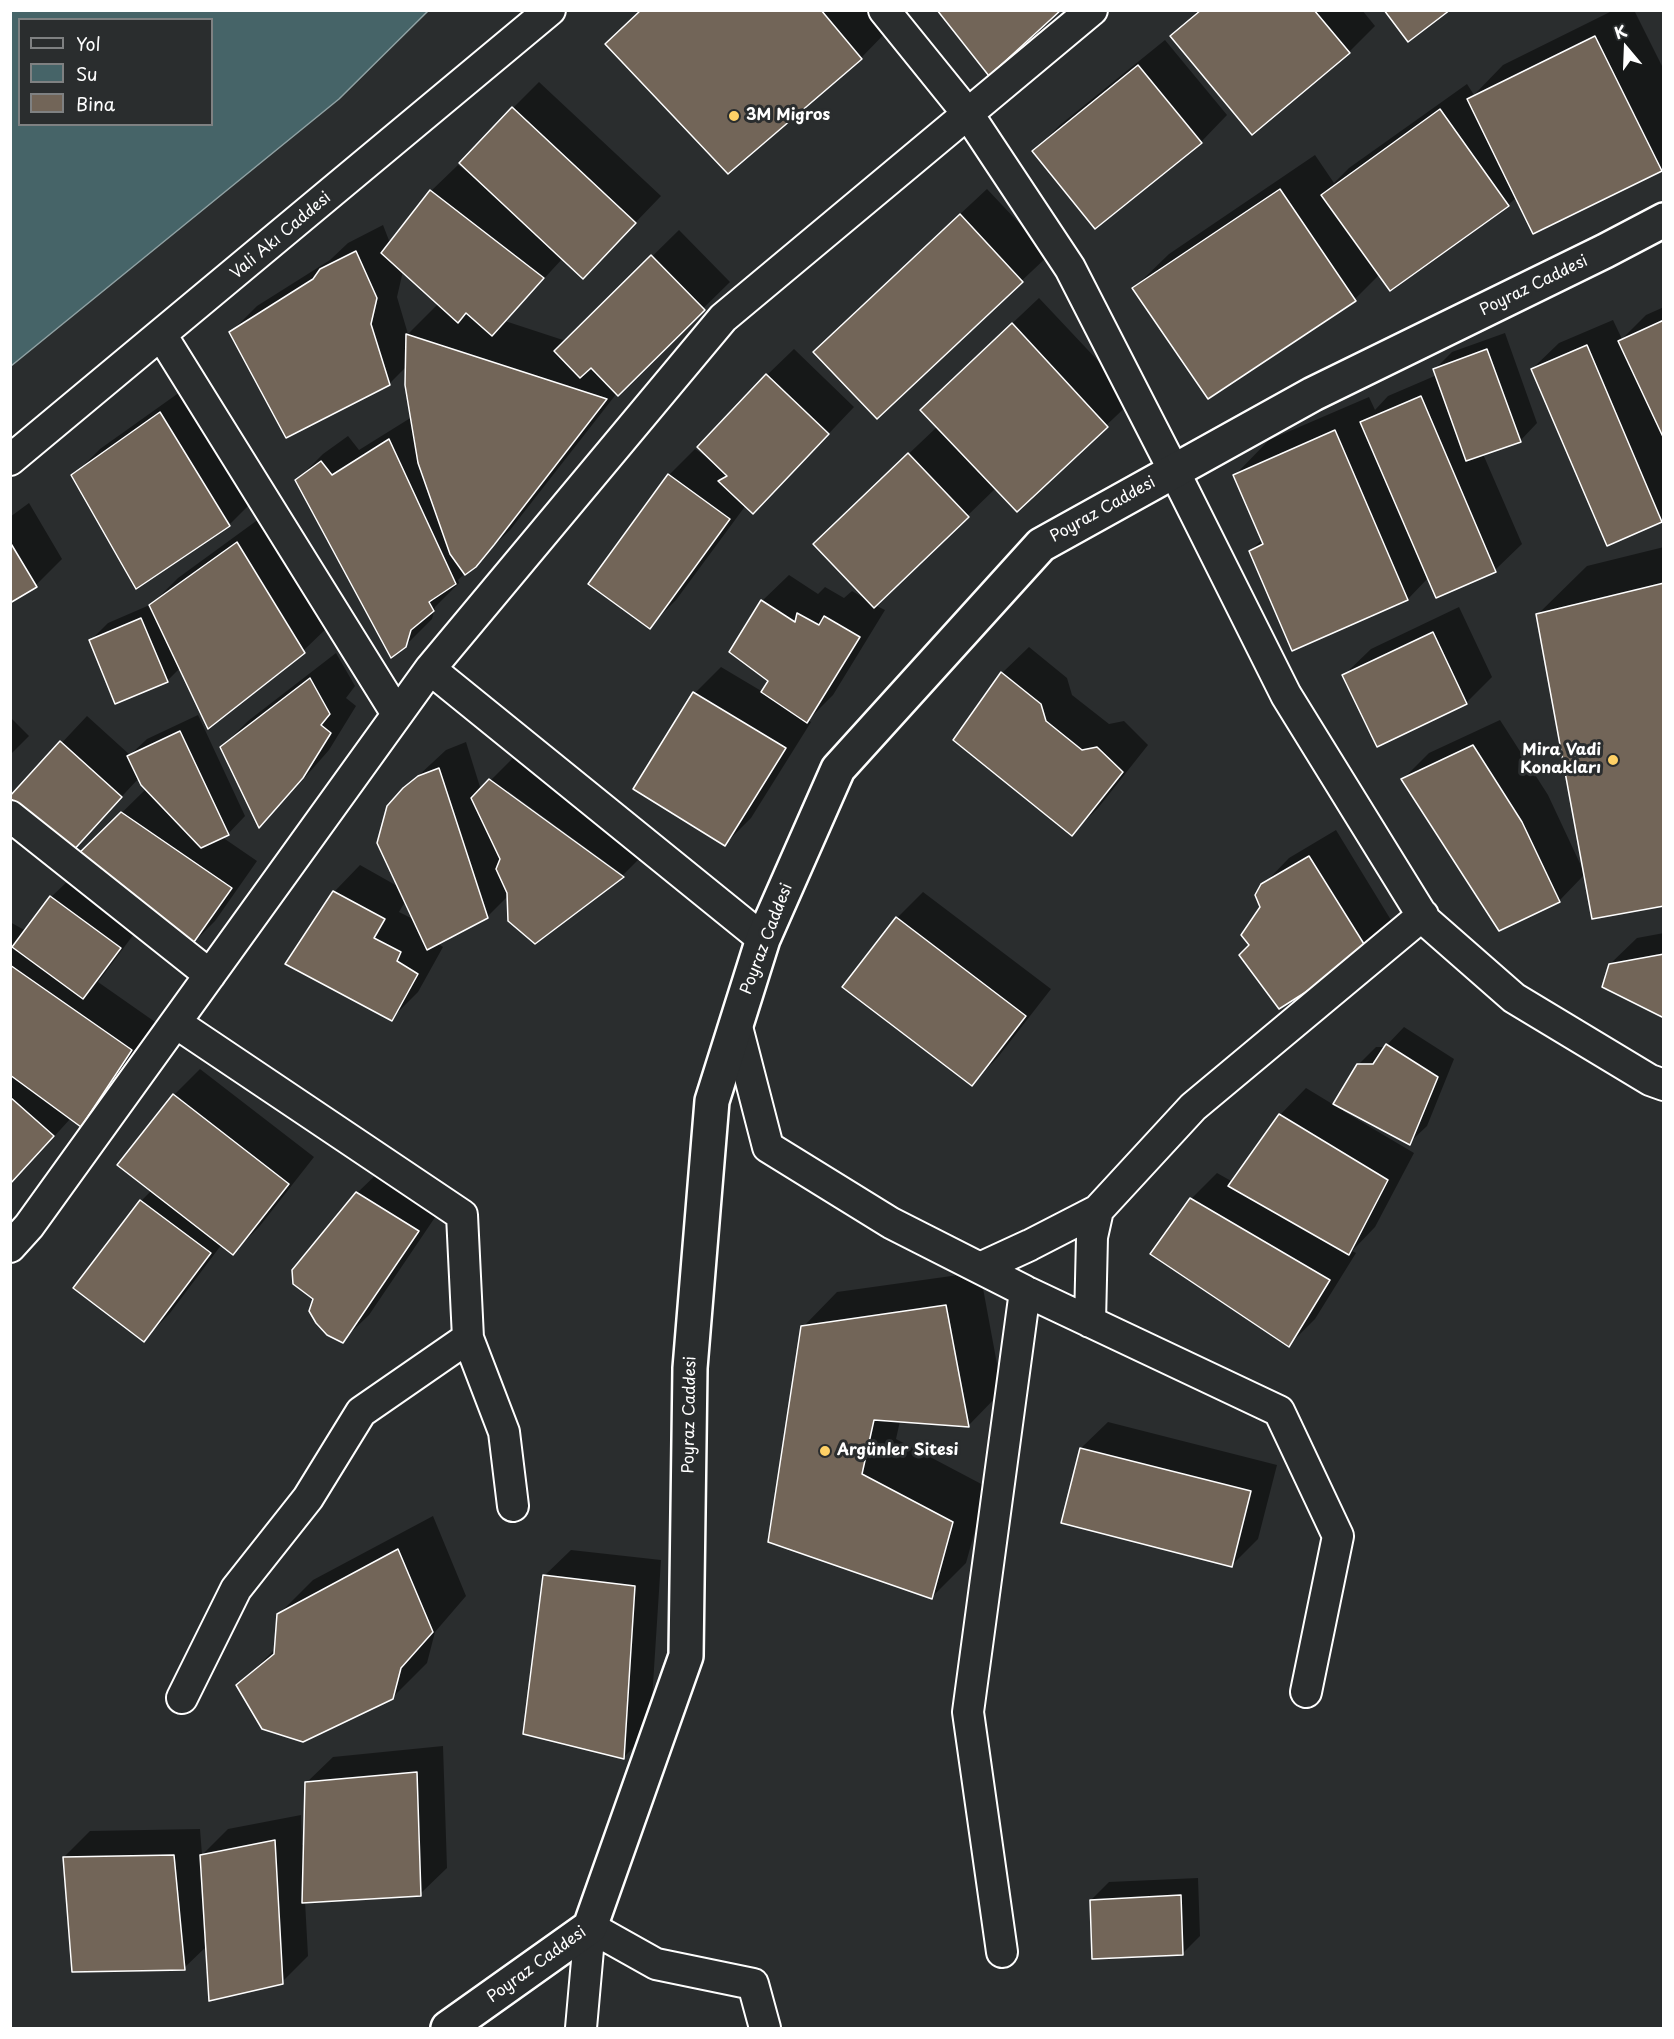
<!DOCTYPE html>
<meta charset="utf-8">
<style>
body{margin:0}
#map{position:relative;width:1674px;height:2039px;overflow:hidden;background:#2a2d2e;font-family:"Playpen Sans",sans-serif}
canvas{display:block}
.frame{position:absolute;inset:0;border:12px solid #fff;pointer-events:none}
.legend{position:absolute;left:18px;top:18px;width:195px;height:108px;box-sizing:border-box;background:#2a2d2e;border:2px solid #7f8182;margin:0;padding:8px 10px;list-style:none;font-size:18px;color:#fff}
.legend li{display:flex;align-items:center;gap:12px;height:30px}
.legend b{width:30px;border:2px solid #7f8182}
.north{position:absolute;left:1596px;top:18px;width:60px;height:60px;-webkit-text-stroke:4px #2a2d2e;paint-order:stroke;rotate:341deg;font-size:16px;font-weight:700;line-height:24px;text-align:center;color:#fff}
.north::after{content:'';display:block;margin:auto;width:21px;height:27px;background:#fff;clip-path:polygon(50% 0,100% 100%,50% 72%,0 100%)}
</style>
<div id="map">
<canvas width="1674" height="2039"></canvas>
<div class="frame"></div>
<ul class="legend">
<li><b style="height:8px;background:#2a2d2e"></b>Yol</li>
<li><b style="height:16px;background:#466468"></b>Su</li>
<li><b style="height:16px;background:#726558"></b>Bina</li>
</ul>
<div class="north">K</div>
</div>
<script>
const ctx = document.querySelector('canvas').getContext('2d');
ctx.lineJoin = 'round';
function paint(path, color) { ctx.fillStyle = color; ctx.fill(path, 'evenodd'); }
function strokePath(path, color, width, dash) { ctx.strokeStyle = color; ctx.lineWidth = width; ctx.lineCap = dash ? 'butt' : 'round'; ctx.setLineDash(dash || []); ctx.stroke(path); }
function drawText(font, color, halo, rows, align = 'center') {
  ctx.font = font + ' "Playpen Sans",sans-serif'; ctx.lineWidth = 6; ctx.setLineDash([]); ctx.textBaseline = 'middle'; ctx.strokeStyle = halo; ctx.fillStyle = color; for (const [text, x, y, turn = 0] of rows) {
    ctx.save(); ctx.translate(x, y); ctx.rotate((+turn || 0) * Math.PI / 180); ctx.textAlign = isNaN(turn) ? turn : align; if (halo) ctx.strokeText(text, 0, 0); ctx.fillText(text, 0, 0); ctx.restore();
  }
}
const water = new Path2D(`
 M 11,10 L 428,10 L 428,11 L 339,99 L 11,366 ZM 20,20 L 212,20 L 212,124 L 20,124 Z`);
paint(water, '#466468');
strokePath(water, '#90a2a4', 1.5);
paint(new Path2D(`
 M 640,10 L 884,10 L 895,23 L 861,58 L 607,44 Z
 M 1198,10 L 1362,10 L 1375,26 L 1349,52 L 1172,37 Z
 M 1614,10 L 1634,10 L 1664,70 L 1664,167 L 1661,169 L 1534,232 L 1517,197 L 1508,205 L 1380,274 L 1355,299 L 1134,288 L 1169,254 L 1315,155 L 1334,183 L 1349,168 L 1467,84 L 1474,95 L 1503,65 Z
 M 1165,40 L 1227,115 L 1201,142 L 1095,227 L 1034,151 L 1060,125 Z
 M 539,82 L 661,196 L 609,250 L 563,258 L 505,321 L 566,341 L 679,230 L 730,282 L 617,393 L 510,530 L 458,580 L 459,583 L 435,607 L 432,619 L 405,646 L 297,480 L 323,454 L 348,436 L 359,450 L 412,417 L 407,366 L 389,384 L 231,332 L 257,306 L 330,260 L 348,243 L 383,225 L 390,243 L 431,191 L 458,165 L 474,177 L 513,108 ZM 403,271 L 439,303 L 408,334 L 397,297 Z
 M 987,189 L 1049,255 L 877,417 L 841,325 Z
 M 1039,298 L 1134,399 L 1017,510 L 996,488 L 875,605 L 885,610 L 833,695 L 808,720 L 811,722 L 751,818 L 725,844 L 635,789 L 695,693 L 721,667 L 763,692 L 770,680 L 762,601 L 789,575 L 818,594 L 825,587 L 844,598 L 852,591 L 866,599 L 841,518 L 938,426 L 948,384 Z
 M 1664,307 L 1664,519 L 1661,521 L 1532,369 L 1559,343 L 1613,320 L 1622,339 L 1646,315 Z
 M 1505,333 L 1537,423 L 1520,441 L 1483,454 L 1522,544 L 1495,570 L 1429,577 L 1408,599 L 1293,649 L 1250,551 L 1263,539 L 1235,475 L 1269,440 L 1369,397 L 1375,410 L 1388,396 L 1437,375 L 1435,369 L 1452,352 Z
 M 794,349 L 854,407 L 779,486 L 746,505 L 676,600 L 649,627 L 669,475 L 695,449 L 707,457 L 767,375 Z
 M 187,387 L 255,499 L 229,525 L 73,476 L 100,449 Z
 M 29,503 L 62,559 L 36,585 L 10,602 L 10,517 Z
 M 263,516 L 330,625 L 303,651 L 181,667 L 167,681 L 91,640 L 108,623 L 152,604 L 178,578 Z
 M 1664,547 L 1664,905 L 1585,874 L 1559,901 L 1403,779 L 1429,753 L 1500,720 L 1548,795 L 1584,872 L 1538,614 L 1587,566 Z
 M 1459,607 L 1492,677 L 1466,703 L 1344,675 L 1371,649 Z
 M 1029,647 L 1067,678 L 1072,695 L 1109,724 L 1124,721 L 1148,745 L 1098,808 L 1072,834 L 1002,673 Z
 M 336,653 L 355,686 L 346,698 L 356,706 L 329,750 L 285,800 L 259,826 L 222,747 L 248,721 Z
 M 198,715 L 245,816 L 228,834 L 222,837 L 257,861 L 215,921 L 189,947 L 97,837 L 146,789 L 139,778 L 71,851 L 11,797 L 87,716 L 130,755 L 147,739 Z
 M 10,717 L 29,736 L 10,755 Z
 M 466,742 L 481,790 L 517,754 L 648,850 L 623,875 L 508,791 L 509,895 L 487,917 L 437,943 L 443,947 L 418,992 L 391,1019 L 334,892 L 360,865 L 399,887 L 404,789 L 446,750 ZM 406,900 L 415,920 L 399,912 Z
 M 1336,830 L 1394,925 L 1280,1007 L 1251,945 L 1262,907 L 1263,885 L 1289,858 Z
 M 69,880 L 137,930 L 98,982 L 158,1024 L 107,1099 L 81,1125 L 71,1118 L 10,1185 L 10,922 L 26,931 L 51,897 Z
 M 923,892 L 1051,989 L 998,1057 L 972,1084 L 897,918 Z
 M 1664,933 L 1664,1016 L 1610,964 L 1637,938 Z
 M 1404,1027 L 1454,1059 L 1427,1126 L 1409,1143 L 1344,1108 L 1343,1111 L 1414,1153 L 1375,1227 L 1352,1251 L 1356,1253 L 1315,1319 L 1289,1345 L 1191,1199 L 1217,1173 L 1233,1182 L 1280,1115 L 1306,1088 L 1334,1105 L 1358,1065 L 1376,1047 L 1385,1047 Z
 M 200,1069 L 314,1157 L 259,1227 L 233,1253 L 222,1244 L 170,1313 L 144,1340 L 75,1288 L 141,1201 L 152,1190 L 174,1095 Z
 M 384,1167 L 444,1204 L 369,1315 L 342,1341 L 357,1193 Z
 M 980,1272 L 1002,1391 L 968,1426 L 900,1421 L 896,1439 L 987,1487 L 966,1563 L 931,1598 L 770,1541 L 803,1327 L 837,1292 Z
 M 1108,1422 L 1277,1465 L 1258,1539 L 1231,1566 L 1063,1522 L 1081,1448 Z
 M 433,1516 L 466,1596 L 435,1632 L 427,1663 L 392,1698 L 238,1686 L 276,1648 L 278,1615 L 313,1580 Z
 M 571,1550 L 661,1560 L 650,1731 L 624,1757 L 544,1576 Z
 M 443,1746 L 447,1868 L 420,1894 L 305,1901 L 308,1956 L 282,1982 L 207,1946 L 184,1968 L 64,1857 L 90,1831 L 200,1829 L 202,1855 L 228,1829 L 301,1815 L 302,1845 L 305,1845 L 306,1783 L 333,1757 Z
 M 1198,1878 L 1200,1936 L 1183,1953 L 1091,1900 L 1109,1882 Z`), '#0007');
const building = new Path2D(`
 M 641,10 L 821,10 L 862,59 L 728,174 L 605,44 Z
 M 937,10 L 1061,10 L 989,76 Z
 M 1201,10 L 1314,10 L 1350,53 L 1252,135 L 1170,36 Z
 M 1384,10 L 1450,10 L 1408,42 Z
 M 1595,36 L 1662,171 L 1533,234 L 1467,99 Z
 M 1138,65 L 1202,143 L 1095,229 L 1032,151 Z
 M 512,107 L 636,223 L 583,279 L 459,163 Z
 M 1440,109 L 1509,206 L 1390,291 L 1321,195 Z
 M 1280,189 L 1356,301 L 1208,399 L 1132,288 Z
 M 430,190 L 544,278 L 492,336 L 466,313 L 458,323 L 381,253 Z
 M 960,214 L 1023,282 L 877,419 L 813,352 Z
 M 356,251 L 377,298 L 371,324 L 390,385 L 286,438 L 229,332 L 313,279 L 320,269 Z
 M 651,255 L 705,310 L 618,396 L 591,368 L 580,378 L 554,351 Z
 M 1664,320 L 1664,439 L 1618,341 Z
 M 1012,323 L 1108,427 L 1017,512 L 920,410 Z
 M 406,334 L 607,399 L 494,545 L 476,567 L 465,575 L 450,554 L 418,463 L 405,385 Z
 M 1587,345 L 1662,522 L 1607,546 L 1531,369 Z
 M 1487,349 L 1521,442 L 1466,461 L 1433,369 Z
 M 766,374 L 829,434 L 753,514 L 718,481 L 727,476 L 697,447 Z
 M 1421,396 L 1496,572 L 1436,598 L 1360,422 Z
 M 160,412 L 230,526 L 136,589 L 71,475 Z
 M 1335,430 L 1408,600 L 1292,651 L 1249,551 L 1263,544 L 1233,475 Z
 M 389,439 L 456,584 L 429,602 L 434,611 L 411,630 L 406,647 L 391,658 L 295,480 L 321,461 L 332,475 Z
 M 908,453 L 969,517 L 874,608 L 813,544 Z
 M 668,474 L 730,519 L 650,629 L 588,584 Z
 M 10,542 L 37,587 L 10,603 Z
 M 237,542 L 305,653 L 208,729 L 149,605 Z
 M 1664,583 L 1664,906 L 1592,919 L 1536,614 Z
 M 761,600 L 795,622 L 797,613 L 819,625 L 824,616 L 860,637 L 807,723 L 761,692 L 768,681 L 729,652 Z
 M 141,618 L 168,682 L 115,704 L 89,640 Z
 M 1433,632 L 1467,704 L 1377,747 L 1342,675 Z
 M 1001,672 L 1041,704 L 1046,721 L 1082,750 L 1097,747 L 1123,772 L 1072,836 L 953,740 Z
 M 310,678 L 330,714 L 321,725 L 331,733 L 303,778 L 259,828 L 220,747 Z
 M 693,692 L 786,748 L 725,846 L 633,789 Z
 M 180,731 L 229,835 L 201,848 L 141,785 L 127,756 Z
 M 60,741 L 122,797 L 71,853 L 10,798 L 10,796 Z
 M 1473,745 L 1522,822 L 1560,902 L 1499,931 L 1401,779 Z
 M 439,768 L 488,918 L 427,950 L 377,843 L 387,806 L 403,788 L 418,776 Z
 M 489,779 L 624,877 L 535,944 L 508,921 L 507,893 L 496,869 L 500,859 L 471,798 Z
 M 121,812 L 232,888 L 189,949 L 69,863 Z
 M 1309,856 L 1369,952 L 1279,1009 L 1239,955 L 1249,945 L 1241,935 L 1260,907 L 1255,895 L 1261,884 Z
 M 333,891 L 385,919 L 374,938 L 401,952 L 397,961 L 418,974 L 392,1021 L 285,964 Z
 M 50,896 L 121,948 L 83,999 L 12,947 Z
 M 896,917 L 1026,1016 L 972,1086 L 842,987 Z
 M 1664,954 L 1664,1018 L 1602,987 L 1609,964 Z
 M 10,965 L 132,1050 L 81,1127 L 10,1075 Z
 M 1386,1044 L 1438,1077 L 1410,1145 L 1333,1104 L 1357,1064 L 1373,1064 Z
 M 173,1094 L 289,1184 L 233,1255 L 117,1165 Z
 M 10,1097 L 54,1136 L 10,1184 Z
 M 1279,1114 L 1388,1180 L 1349,1255 L 1228,1186 Z
 M 356,1192 L 419,1231 L 343,1343 L 327,1335 L 316,1323 L 309,1311 L 313,1299 L 293,1284 L 292,1270 Z
 M 1190,1198 L 1330,1280 L 1289,1347 L 1150,1254 Z
 M 140,1200 L 211,1253 L 144,1342 L 73,1288 Z
 M 946,1305 L 969,1427 L 874,1420 L 862,1474 L 953,1522 L 932,1599 L 768,1542 L 801,1326 Z
 M 1080,1448 L 1251,1491 L 1232,1567 L 1061,1523 Z
 M 398,1549 L 433,1632 L 401,1668 L 393,1699 L 303,1742 L 262,1729 L 236,1685 L 274,1654 L 277,1614 Z
 M 543,1575 L 635,1586 L 624,1759 L 523,1734 Z
 M 417,1772 L 421,1896 L 302,1903 L 305,1782 Z
 M 275,1840 L 283,1984 L 209,2001 L 200,1855 Z
 M 174,1855 L 185,1970 L 72,1972 L 63,1857 Z
 M 1181,1895 L 1183,1955 L 1092,1959 L 1090,1900 Z`);
paint(building, '#726558');
strokePath(building, '#fff', 1.5);
const street = new Path2D(`
 M 884,10 L 968,114 L 1070,268 L 1174,471 L 1286,695 L 1425,920 L 1514,998 L 1650,1080 L 1664,1085
 M 162,336 L 397,714
 M 10,460 L 550,10
 M 430,669 L 763,939
 M 10,816 L 210,975
 M 176,1023 L 462,1215 L 468,1338 L 361,1412 L 308,1498 L 236,1589 L 182,1698
 M 736,1023 L 768,1147 L 891,1223 L 1025,1291 L 1279,1411 L 1338,1536 L 1306,1692
 M 1098,1210 L 1193,1107 L 1423,915
 M 10,1247 L 29,1226 L 430,669 L 723,318 L 1092,10
 M 980,1268 L 1030,1245 L 1098,1210 L 1092,1237 L 1090,1322
 M 468,1338 L 504,1432 L 513,1506
 M 1002,1952 L 968,1712 L 1025,1291
 M 581,2028 L 590,1927 L 656,1964 L 753,1984 L 765,2028`);
const secondary = new Path2D(`
 M 448,2028 L 590,1927 L 686,1656 L 690,1368 L 712,1101 L 763,939 L 838,769 L 1041,545 L 1313,394 L 1605,251 L 1664,220`);
strokePath(street, '#fff', 34);
strokePath(secondary, '#fff', 38);
strokePath(street, '#2a2d2e', 30);
strokePath(secondary, '#2a2d2e', 33);
for (const [x, y, r, color] of [
 [734,116,6,"#ffd166"],
 [1613,760,6,"#ffd166"],
 [825,1451,6,"#ffd166"]
]) { const dot = new Path2D(); dot.arc(x, y, r, 0, 2 * Math.PI); ctx.fillStyle = color; ctx.fill(dot); strokePath(dot, '#2a2d2e', 2); }
drawText('bold 16px', '#fff', '#2a2d2e', [
 ["3M Migros",746,116],
 ["Mira Vadi",1601,751,"right"],
 ["Konakları",1601,769,"right"],
 ["Argünler Sitesi",837,1451]
], 'left');
drawText('16px', '#fff', '#2a2d2e', [
 ["Vali Akı Caddesi",281,236,-40],
 ["Poyraz Caddesi",1534,286,-26],
 ["Poyraz Caddesi",1103,510,-29],
 ["Poyraz Caddesi",767,939,-69],
 ["Poyraz Caddesi",690,1415,-89],
 ["Poyraz Caddesi",537,1965,-36]
]);
</script>
